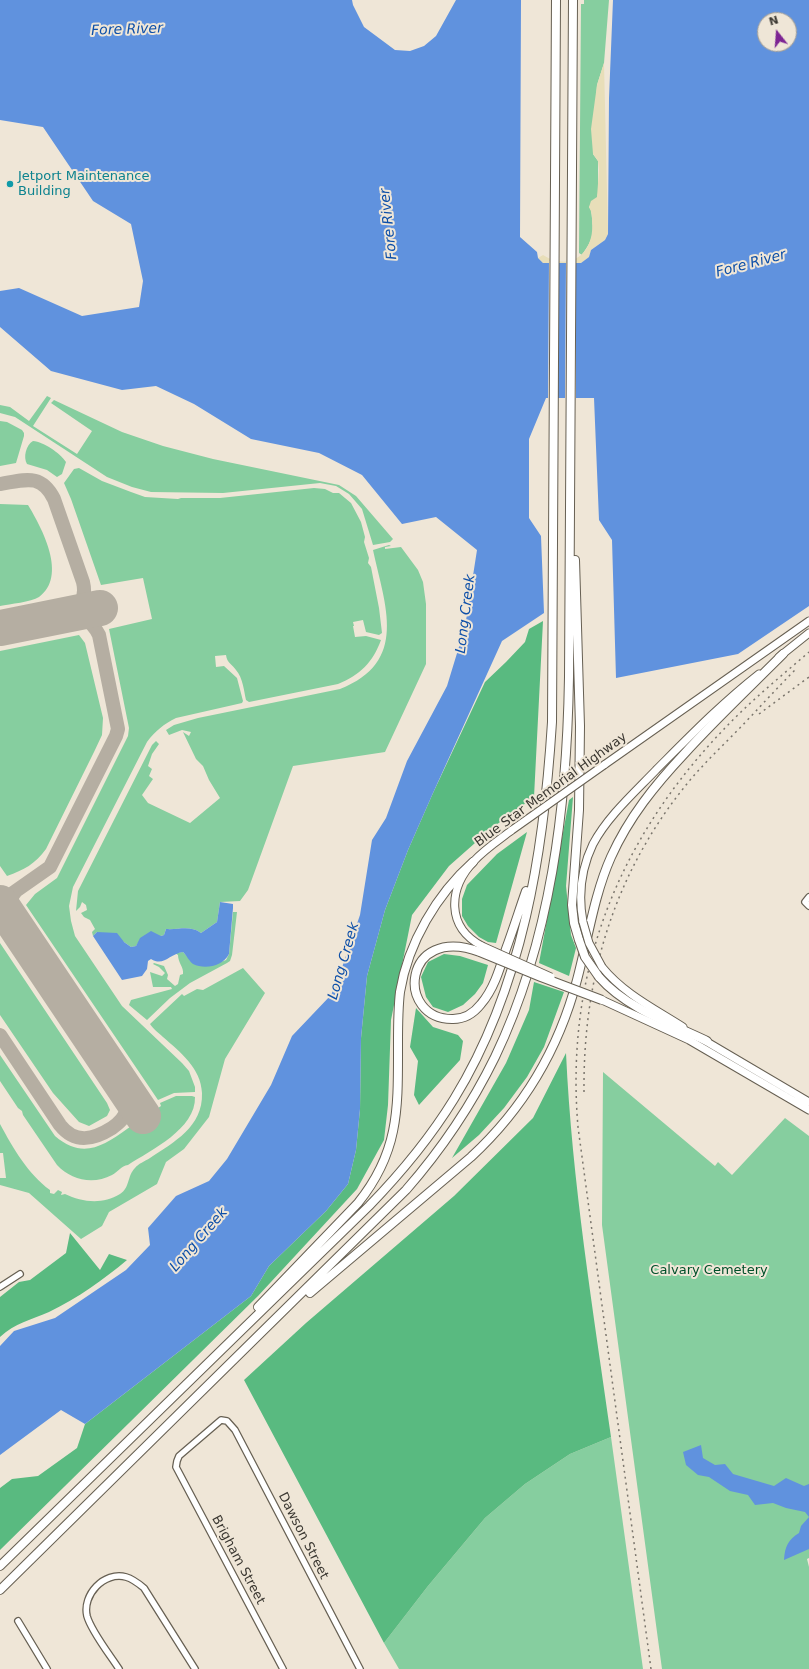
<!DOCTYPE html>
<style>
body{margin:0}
#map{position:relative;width:809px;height:1669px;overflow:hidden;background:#efe6d7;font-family:"DejaVu Sans",sans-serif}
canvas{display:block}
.north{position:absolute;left:757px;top:12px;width:40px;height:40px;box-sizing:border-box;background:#efe6d7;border:1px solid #a7a095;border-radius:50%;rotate:343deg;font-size:11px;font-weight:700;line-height:16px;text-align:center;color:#3a3731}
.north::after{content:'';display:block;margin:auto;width:14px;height:18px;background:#7d2593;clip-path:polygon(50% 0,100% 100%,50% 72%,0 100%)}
</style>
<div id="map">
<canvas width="809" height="1669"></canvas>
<div class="north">N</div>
</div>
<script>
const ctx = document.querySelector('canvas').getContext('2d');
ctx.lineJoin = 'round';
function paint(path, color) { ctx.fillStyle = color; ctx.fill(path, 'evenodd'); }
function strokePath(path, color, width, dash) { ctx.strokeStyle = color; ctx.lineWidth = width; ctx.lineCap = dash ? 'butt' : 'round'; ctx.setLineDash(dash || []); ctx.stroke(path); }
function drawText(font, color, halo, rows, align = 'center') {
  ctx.font = font + ' "DejaVu Sans",sans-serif'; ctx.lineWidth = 4; ctx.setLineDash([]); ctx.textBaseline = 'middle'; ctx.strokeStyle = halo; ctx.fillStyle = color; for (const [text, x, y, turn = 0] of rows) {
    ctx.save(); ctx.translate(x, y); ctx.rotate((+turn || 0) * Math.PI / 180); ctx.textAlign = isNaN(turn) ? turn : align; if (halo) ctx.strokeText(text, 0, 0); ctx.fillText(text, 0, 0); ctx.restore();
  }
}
paint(new Path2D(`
 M 584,0 L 609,0 L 604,63 L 597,85 L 593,145 L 593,154 L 598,161 L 598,193 L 597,198 L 589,207 L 591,210 C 594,233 595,236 582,255 L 579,253 L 581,4 L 584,4 Z
 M 47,396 L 51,398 L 33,426 L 77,454 L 92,431 L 51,403 L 54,400 L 122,432 L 163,446 L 213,459 L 339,485 L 356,496 L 393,539 L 390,542 L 373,545 L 362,509 L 349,494 L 336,486 L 320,483 L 223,493 L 151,492 L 132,487 L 107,477 L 15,417 L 0,413 L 0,405 L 10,407 L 29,421 Z
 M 0,421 L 7,422 L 22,430 L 24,433 L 24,436 L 16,463 L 0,466 Z
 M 33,441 C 44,442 60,453 66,462 L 62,474 L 57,477 L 47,470 L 27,464 C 23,457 26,445 33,441 Z
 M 79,468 L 102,481 L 131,492 L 145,497 L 178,499 L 181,498 L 220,498 L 314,488 L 325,489 L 333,493 L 339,493 L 351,503 L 361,522 L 365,537 L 364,542 L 369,558 L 368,563 L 371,567 L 379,608 L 382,633 L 379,635 L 366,632 L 363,620 L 353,622 L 354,626 L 353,626 L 355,637 L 366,636 L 381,640 C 373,662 360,675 338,684 L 249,702 L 246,700 C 244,691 243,678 236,670 C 232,664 227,663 226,655 L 215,656 L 216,667 L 224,666 L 237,678 L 243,701 L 242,703 L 176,718 C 164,724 155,731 147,742 L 73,887 L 69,906 L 71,921 L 75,936 L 122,1006 L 182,1063 L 189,1071 L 195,1087 L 195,1092 L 174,1093 L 158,1100 L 26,905 L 35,894 L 57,878 L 128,736 L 129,728 L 109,629 L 152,619 L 143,578 L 101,585 L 71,499 L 64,483 L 74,469 Z
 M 0,504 L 28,505 C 42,528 68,576 39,597 C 31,602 10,604 0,606 Z
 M 389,545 L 391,546 L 385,547 L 385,549 L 401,547 L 418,570 L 423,582 L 426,604 L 426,664 L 385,752 L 293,766 L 248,890 L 240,901 L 220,902 L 217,922 L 201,933 C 190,925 179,930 166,929 L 164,935 L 138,943 L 136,946 L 131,947 L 124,942 L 97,932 L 93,936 L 92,932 L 95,929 L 90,920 L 84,917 L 81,913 L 87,910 L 86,905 L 82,902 L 80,907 L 76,911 L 78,891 L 152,745 L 156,741 L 159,744 L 152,754 L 148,766 L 152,769 L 149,776 L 153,779 L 142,795 L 148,803 L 190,823 L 220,798 L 209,780 L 203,766 L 196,759 L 183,732 L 189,736 L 191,732 L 182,730 L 169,735 L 166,730 L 174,725 L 198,718 L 340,689 C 409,662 385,606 373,550 Z
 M 79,635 L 85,643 L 103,718 L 102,735 L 94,752 L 46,849 C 35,864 24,870 7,876 L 0,866 L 0,651 Z
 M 233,912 L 237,912 L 232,955 L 230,961 L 227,963 L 190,983 L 170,998 L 147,1020 L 129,1005 L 131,1000 L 172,989 L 171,987 L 153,987 L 150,972 L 162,976 L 165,973 L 159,967 L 153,964 L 154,963 L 164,966 L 168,975 L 167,979 L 175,986 L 178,984 L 180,975 L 183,974 C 184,967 178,963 178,955 L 175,953 L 183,952 C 199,971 204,967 226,960 L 229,954 Z
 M 0,943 L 107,1103 L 110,1110 L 107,1116 L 89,1126 L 79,1122 L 53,1093 L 0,1015 Z
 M 243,968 L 265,993 L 225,1059 L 209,1117 L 184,1149 L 166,1162 L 157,1184 L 109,1212 L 102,1226 L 81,1239 L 29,1193 L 0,1185 L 0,1178 L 6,1178 L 3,1153 L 0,1153 L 0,1124 C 13,1148 28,1174 50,1190 L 50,1193 L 54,1194 L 58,1190 L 62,1192 L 61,1195 L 65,1194 C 82,1202 102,1205 120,1194 C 130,1188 127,1176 135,1168 C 138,1164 145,1161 150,1158 C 174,1142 203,1127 202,1093 C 201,1068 180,1052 163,1037 C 159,1033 153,1029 150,1024 L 182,994 L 184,996 L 197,989 L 203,990 Z
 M 0,1055 L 55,1136 C 82,1159 102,1147 127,1129 C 138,1121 150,1114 161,1106 L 160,1103 L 176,1096 L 192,1096 L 195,1097 C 196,1129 151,1150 128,1165 C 121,1166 118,1172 112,1175 C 93,1185 71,1180 57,1165 L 23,1115 L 22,1111 L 18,1108 L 0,1081 Z
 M 603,1072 L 715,1166 L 718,1162 L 732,1175 L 785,1118 L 809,1136 L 809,1558 L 807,1559 L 809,1567 L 809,1669 L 662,1669 L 602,1225 Z
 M 611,1437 L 643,1669 L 399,1669 L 384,1643 L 428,1586 L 485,1518 L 525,1484 L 570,1454 Z`), '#86ce9f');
paint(new Path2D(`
 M 543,621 L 534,797 L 492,828 L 449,866 L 412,915 L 391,1020 L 388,1105 L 384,1140 L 357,1189 L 258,1296 L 0,1550 L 0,1488 L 12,1479 L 38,1476 L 77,1448 L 85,1424 L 251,1296 L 269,1266 L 326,1211 L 348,1184 L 356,1150 L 360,1109 L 361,1038 L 367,976 L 385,910 L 408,850 L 433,793 L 485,682 L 506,662 L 525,642 L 529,629 Z
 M 573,797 L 566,886 L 571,935 L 576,948 L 569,976 L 539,963 L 569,800 Z
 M 527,832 L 496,943 L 488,942 L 479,937 L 468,926 L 462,916 L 462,899 L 467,885 L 497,854 Z
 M 444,954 L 460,956 L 488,965 L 483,983 L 475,994 L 463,1005 L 448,1012 L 433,1007 L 426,997 L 421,977 L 428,962 Z
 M 534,982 L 564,992 L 544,1047 L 527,1077 L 504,1108 L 479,1135 L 452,1158 L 506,1063 L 529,1010 Z
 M 416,1008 L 433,1027 L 458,1035 L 463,1041 L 460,1060 L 419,1105 L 414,1095 L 418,1061 L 410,1047 Z
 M 566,1053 C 572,1182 593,1309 611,1437 L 570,1454 L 525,1484 L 485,1518 L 428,1586 L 384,1643 L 244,1380 L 306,1323 L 454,1196 L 533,1118 Z
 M 70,1233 L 100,1270 L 109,1254 L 127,1260 C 103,1280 78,1298 49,1312 C 31,1320 15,1323 0,1337 L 0,1297 L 19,1282 L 30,1280 L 66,1253 Z`), '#59ba80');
paint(new Path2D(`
 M 604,63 L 608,234 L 605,240 L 591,250 L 589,257 L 581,263 L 543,263 L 538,258 L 543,255 C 571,273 595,252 592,222 C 592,217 592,212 589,207 L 591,201 L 597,197 L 599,170 L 598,161 L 593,154 L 591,129 L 597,85 Z`), '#e8deb9');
paint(new Path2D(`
 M 0,0 L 352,0 L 353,5 L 364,27 L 395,50 L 410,51 L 424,46 L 436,36 L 456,0 L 521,0 L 520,237 L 537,252 L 538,258 L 543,263 L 581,263 L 589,257 L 591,250 L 605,240 L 608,234 L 609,98 L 613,0 L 809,0 L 809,606 L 738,654 L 616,678 L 612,540 L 599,520 L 594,398 L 546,398 L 529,439 L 529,518 L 541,536 L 544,613 L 502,641 L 433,793 L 408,850 L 385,910 L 367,976 L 361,1038 L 360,1109 L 356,1150 L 348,1184 L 326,1211 L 269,1266 L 251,1296 L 85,1424 L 61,1410 L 0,1455 L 0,1346 L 14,1331 L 55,1318 L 126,1270 L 150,1245 L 148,1228 L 176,1196 L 209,1181 L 227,1159 L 271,1085 L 292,1036 L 331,995 L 338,979 L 360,915 L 372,840 L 386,818 L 407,761 L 447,686 L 465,627 L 477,550 L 436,517 L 402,524 L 362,475 L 319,453 L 251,439 L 194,404 L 156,386 L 122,390 L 51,371 L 0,327 L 0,291 L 19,288 L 82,316 L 139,307 L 143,281 L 131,224 L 93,201 L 43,127 L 0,120 ZM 765,20 L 789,20 L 789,44 L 765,44 Z
 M 220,902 L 233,904 L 233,908 L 229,954 C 223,966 205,970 193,964 C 190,962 186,955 183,952 C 169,954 164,967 151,959 L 148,961 L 147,969 L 142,976 L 122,980 L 93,936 L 97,932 L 117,933 L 124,942 L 131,947 L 136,946 L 140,938 L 151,931 L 161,936 L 164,935 L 166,929 C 179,930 190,925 201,933 L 217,922 Z
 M 701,1445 L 703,1458 L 715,1465 L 725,1464 L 733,1474 L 774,1486 L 786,1478 L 804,1486 L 809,1484 L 809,1517 L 805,1512 L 786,1508 L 773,1503 L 755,1505 L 748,1495 L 730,1491 L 709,1477 L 698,1475 L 686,1465 L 683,1452 Z
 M 809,1517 L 809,1549 L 784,1560 C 785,1546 788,1540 799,1533 L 801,1526 Z`), '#6092de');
paint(new Path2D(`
 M 549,261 L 559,261 L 558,400 L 548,400 Z
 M 566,261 L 576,261 L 576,400 L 565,400 Z`), '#efe6d7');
strokePath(new Path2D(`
 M 0,484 C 25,480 41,473 54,499 L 83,582 C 87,599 79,609 64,615
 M 0,902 L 50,867 L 116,736 L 118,729 L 99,635 C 91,619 81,616 64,615
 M 12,920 C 8,909 8,901 16,891
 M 0,1035 L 60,1125 C 75,1144 93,1140 112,1128 C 119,1123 125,1118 127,1109 C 129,1103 127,1097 126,1091`), '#b5aea2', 14);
strokePath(new Path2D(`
 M 0,628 L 100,608
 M 0,903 L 143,1116`), '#b5aea2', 36);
const minor = new Path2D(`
 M 809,897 L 805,902 L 809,906
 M 0,1287 L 20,1274
 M 18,1621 L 47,1669
 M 119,1669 C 110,1655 91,1631 87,1616 C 82,1595 104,1571 126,1577 C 133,1579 138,1583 144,1588 L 195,1669
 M 283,1669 L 176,1467 L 177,1461 L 179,1456 L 221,1420 L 227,1421 L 235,1430 L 360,1669`);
const major = new Path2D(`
 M 779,657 L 809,633
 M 604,765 L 809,621
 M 583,922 C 578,895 581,869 593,844 C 608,816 634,793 656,770 C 689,737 722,703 759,674
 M 482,946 C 446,927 448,889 474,861 C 485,849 499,840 512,830
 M 602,967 C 624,994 655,1009 683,1027
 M 602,1000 L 689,1040 L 809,1110
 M 702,1039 L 809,1102`);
const highway = new Path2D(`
 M 575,560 L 580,726 L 579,810 L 572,905 L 574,923 L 579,940
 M 480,952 C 402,923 395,1020 453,1019 C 464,1019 474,1013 481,1004 C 494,989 500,968 506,949 C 513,930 519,911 526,891
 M 599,977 C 625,1007 671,1024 707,1041
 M 310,1293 L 471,1157 C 523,1109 559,1048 577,980 C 588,939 594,895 611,857 C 629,817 655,785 685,753 C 716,719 750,687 783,654
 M 258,1307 L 358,1203 C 400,1151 398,1107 398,1043 C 398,1026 398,1009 400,992 C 408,943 437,894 473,862
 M 0,1566 L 369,1206 C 401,1173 430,1138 454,1099 C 523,987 544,851 552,722 L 556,0
 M 0,1590 L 406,1190 C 441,1150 471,1106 495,1057 C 551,940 567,806 569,677 L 573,0`);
strokePath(minor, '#676053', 8);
strokePath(major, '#676053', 9);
strokePath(highway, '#676053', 10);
strokePath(minor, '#fff', 5.5);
strokePath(major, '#fff', 7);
strokePath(highway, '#fff', 8);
strokePath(new Path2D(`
 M 759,714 L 809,677
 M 584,1092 C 583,981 612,879 682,790 C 696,772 712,756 729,739 C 752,716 773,692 796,669
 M 651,1669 L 578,1127 C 564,962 625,824 743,710 C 764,690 787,671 809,652`), '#7b766d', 1.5, [2, 4]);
const majorBridge = new Path2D(`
 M 512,830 L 604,765
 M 583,922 L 589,943 L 602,967
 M 482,946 L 551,977`);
const highwayBridge = new Path2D(`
 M 579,940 L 585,957 L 599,977
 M 480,952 L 541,977 L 602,1000`);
strokePath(majorBridge, '#676053', 9, []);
strokePath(highwayBridge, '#676053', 10, []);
strokePath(majorBridge, '#fff', 7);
strokePath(highwayBridge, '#fff', 8);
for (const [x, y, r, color] of [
 [10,184,4,"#0f9aa8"]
]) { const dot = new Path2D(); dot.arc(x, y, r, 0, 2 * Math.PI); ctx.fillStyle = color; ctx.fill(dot); strokePath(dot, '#efe6d7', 1.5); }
drawText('13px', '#0d838f', '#efe6d7', [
 ["Jetport Maintenance",18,177],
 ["Building",18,192]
], 'left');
drawText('13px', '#3a3731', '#efe6d7', [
 ["Blue Star Memorial Highway",551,790,-36],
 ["Dawson Street",303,1536,63],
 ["Brigham Street",238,1560,62]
]);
drawText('13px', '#004f2a', '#efe6d7', [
 ["Calvary Cemetery",709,1271]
]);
drawText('italic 14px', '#0d4fa8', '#efe6d7', [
 ["Fore River",127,30,-2],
 ["Fore River",389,224,-96],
 ["Fore River",751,264,-15],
 ["Long Creek",466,614,-83],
 ["Long Creek",344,961,-74],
 ["Long Creek",199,1240,-49]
]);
</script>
